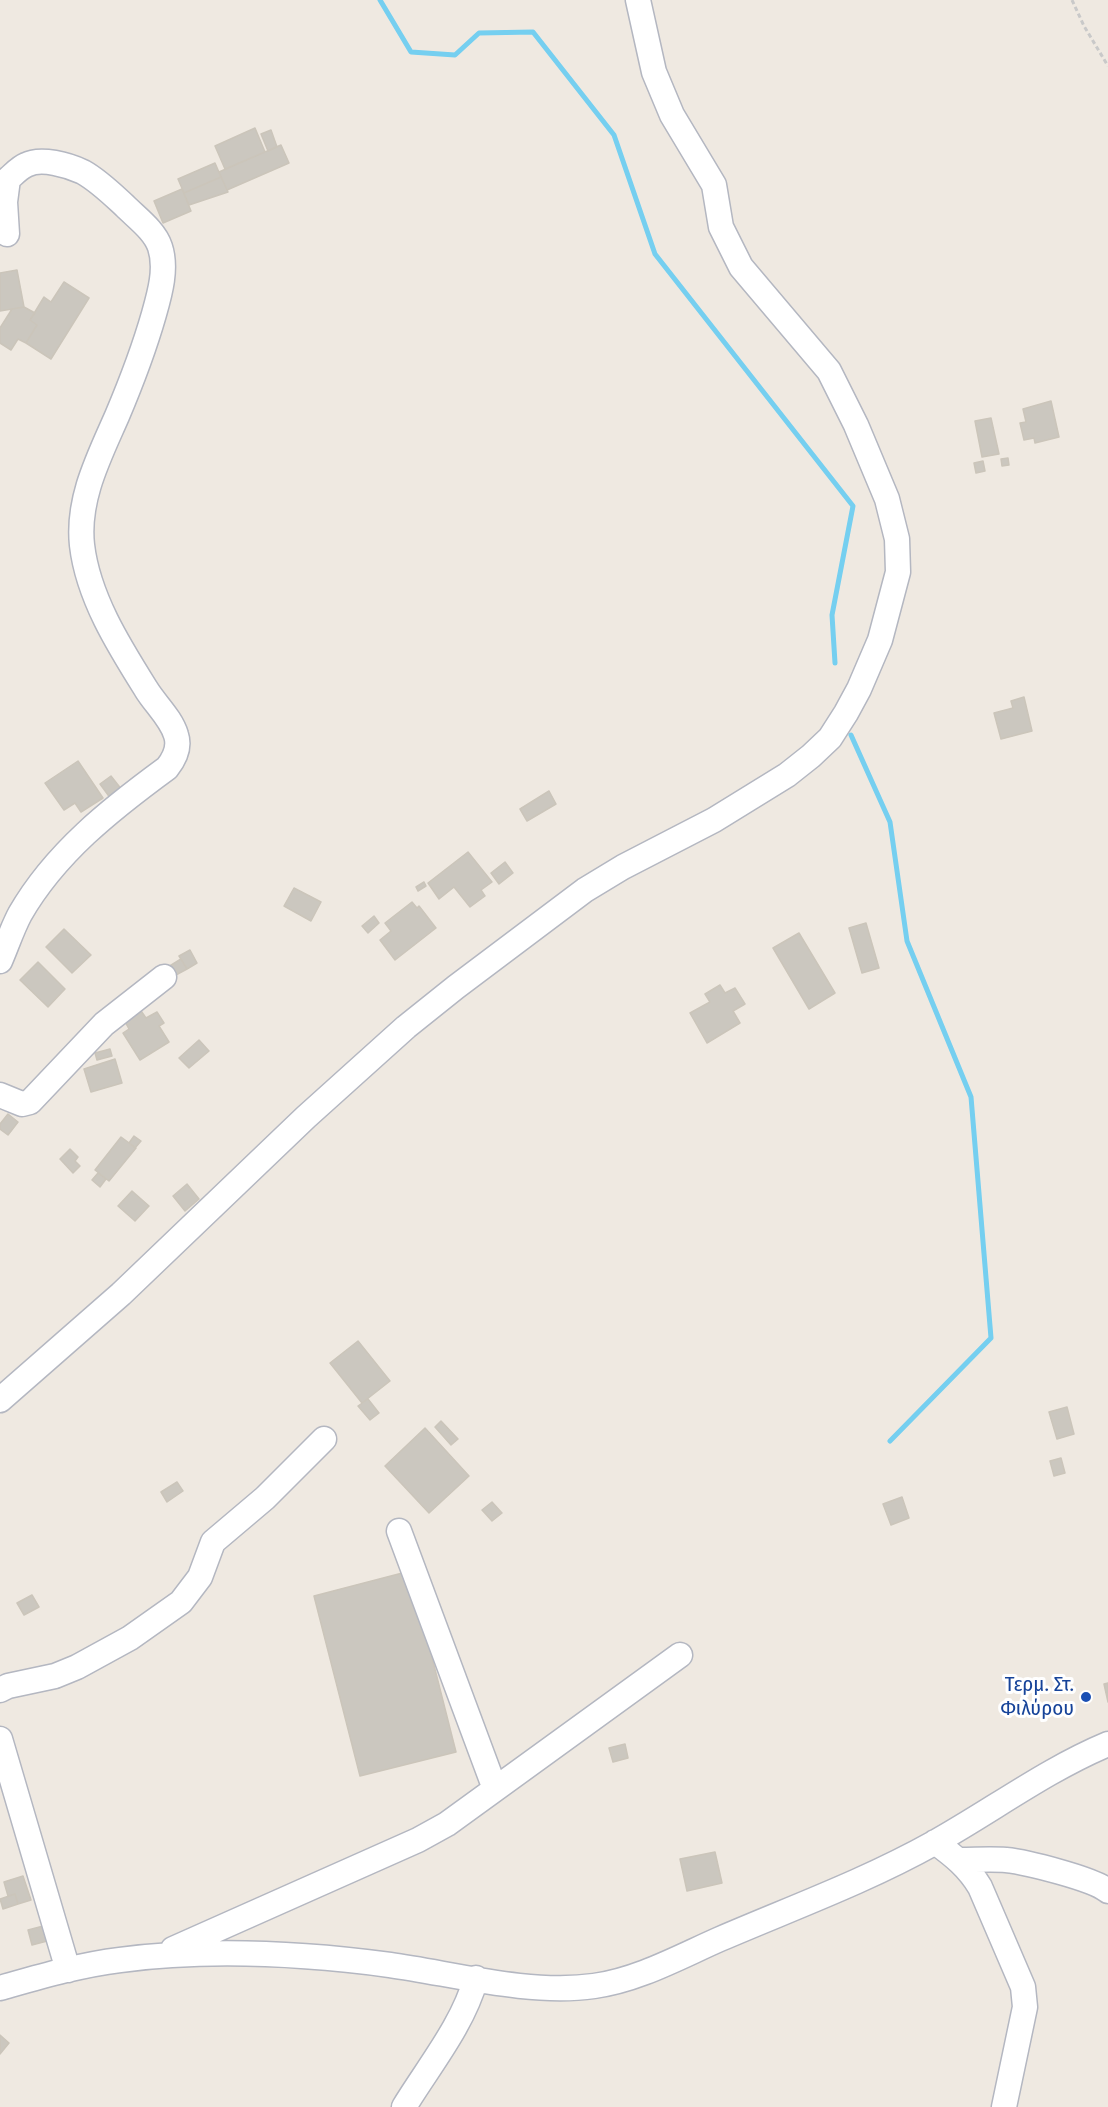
<!DOCTYPE html>
<meta charset="utf-8">
<style>
body{margin:0}
canvas{display:block;background:#efe9e1}
</style>
<canvas width="1108" height="2107"></canvas>
<script>
const ctx = document.querySelector('canvas').getContext('2d');
ctx.lineJoin = 'round';
function strokePath(path, color, width, dash) { ctx.strokeStyle = color; ctx.lineWidth = width; ctx.lineCap = dash ? 'butt' : 'round'; ctx.setLineDash(dash || []); ctx.stroke(path); }
function paint(path, color) { ctx.fillStyle = color; ctx.fill(path, 'evenodd'); }
function drawText(font, color, halo, rows, align = 'center') {
  ctx.font = font + ' "Fira Sans Condensed",sans-serif'; ctx.lineWidth = 6; ctx.setLineDash([]); ctx.textBaseline = 'middle'; ctx.strokeStyle = halo; ctx.fillStyle = color; for (const [text, x, y, turn = 0] of rows) {
    ctx.save(); ctx.translate(x, y); ctx.rotate((+turn || 0) * Math.PI / 180); ctx.textAlign = isNaN(turn) ? turn : align; if (halo) ctx.strokeText(text, 0, 0); ctx.fillText(text, 0, 0); ctx.restore();
  }
}
strokePath(new Path2D(`
 M 380,0 L 411,52 L 455,55 L 479,33 L 533,32 L 614,135 L 655,254 L 853,506 L 832,615 L 835,663
 M 851,735 L 890,822 L 907,941 L 971,1097 L 991,1338 L 890,1441`), '#75cff0', 5);
const building = new Path2D(`
 M 255,128 L 265,152 L 225,169 L 215,146 Z
 M 271,130 L 277,147 L 268,151 L 261,134 Z
 M 281,145 L 289,163 L 227,190 L 219,172 Z
 M 215,163 L 221,177 L 184,193 L 178,179 Z
 M 221,177 L 228,192 L 189,205 L 184,193 Z
 M 182,189 L 191,211 L 163,223 L 154,201 Z
 M 17,270 L 24,307 L 0,311 L 0,273 Z
 M 64,282 L 89,298 L 51,359 L 26,343 L 37,325 L 30,320 L 44,297 L 51,302 Z
 M 24,307 L 35,313 L 30,320 L 37,325 L 26,343 L 18,339 L 11,350 L 0,343 L 0,328 L 12,309 Z
 M 1051,401 L 1059,437 L 1035,443 L 1034,438 L 1024,440 L 1020,423 L 1026,422 L 1023,409 Z
 M 991,418 L 999,454 L 982,457 L 975,421 Z
 M 1008,458 L 1009,465 L 1002,466 L 1001,459 Z
 M 983,461 L 985,471 L 976,473 L 974,463 Z
 M 1024,697 L 1032,731 L 1001,739 L 994,713 L 1013,708 L 1011,701 Z
 M 78,761 L 103,798 L 81,812 L 75,803 L 64,810 L 45,783 Z
 M 111,776 L 122,790 L 111,799 L 100,784 Z
 M 549,791 L 556,804 L 527,821 L 520,809 Z
 M 468,852 L 492,882 L 481,890 L 485,896 L 470,907 L 454,887 L 439,899 L 428,883 Z
 M 505,862 L 513,873 L 499,884 L 491,873 Z
 M 424,882 L 426,886 L 418,891 L 416,887 Z
 M 294,888 L 321,902 L 311,921 L 284,906 Z
 M 412,902 L 417,908 L 419,906 L 436,928 L 395,960 L 380,940 L 391,931 L 385,923 Z
 M 374,916 L 379,923 L 368,933 L 362,926 Z
 M 866,923 L 879,968 L 862,973 L 849,928 Z
 M 64,929 L 91,955 L 72,973 L 46,947 Z
 M 799,933 L 835,993 L 809,1009 L 773,948 Z
 M 190,950 L 197,963 L 187,969 L 179,956 Z
 M 181,959 L 187,969 L 174,976 L 168,967 Z
 M 38,962 L 65,989 L 48,1007 L 20,980 Z
 M 720,985 L 725,993 L 735,988 L 745,1004 L 733,1011 L 740,1023 L 707,1043 L 690,1013 L 710,1002 L 705,994 Z
 M 139,1008 L 146,1018 L 157,1012 L 164,1023 L 159,1026 L 169,1042 L 140,1060 L 123,1033 L 129,1029 L 123,1018 Z
 M 199,1040 L 209,1051 L 189,1068 L 179,1058 Z
 M 110,1049 L 112,1056 L 97,1060 L 95,1053 Z
 M 115,1059 L 122,1083 L 91,1092 L 84,1069 Z
 M 8,1114 L 18,1122 L 8,1135 L 0,1129 L 0,1124 Z
 M 134,1136 L 141,1141 L 135,1148 L 129,1143 Z
 M 121,1137 L 136,1148 L 109,1181 L 95,1170 Z
 M 70,1149 L 78,1157 L 75,1161 L 80,1166 L 73,1173 L 60,1159 Z
 M 98,1173 L 106,1179 L 100,1187 L 92,1180 Z
 M 187,1184 L 199,1199 L 185,1211 L 173,1196 Z
 M 132,1191 L 149,1206 L 135,1221 L 118,1206 Z
 M 358,1341 L 390,1381 L 362,1403 L 330,1363 Z
 M 368,1399 L 379,1413 L 370,1420 L 358,1406 Z
 M 1067,1407 L 1074,1434 L 1057,1439 L 1049,1412 Z
 M 441,1421 L 458,1439 L 451,1445 L 435,1427 Z
 M 425,1428 L 469,1476 L 429,1513 L 385,1466 Z
 M 1061,1458 L 1065,1473 L 1054,1476 L 1050,1461 Z
 M 177,1482 L 183,1491 L 167,1502 L 161,1492 Z
 M 902,1497 L 909,1518 L 891,1525 L 883,1504 Z
 M 492,1502 L 502,1513 L 492,1521 L 482,1510 Z
 M 410,1571 L 456,1752 L 360,1776 L 314,1596 Z
 M 32,1595 L 39,1607 L 24,1615 L 17,1603 Z
 M 1108,1683 L 1108,1702 L 1104,1684 Z
 M 625,1744 L 628,1758 L 613,1762 L 609,1748 Z
 M 715,1852 L 722,1883 L 687,1891 L 680,1859 Z
 M 23,1876 L 31,1900 L 18,1904 L 15,1894 L 8,1896 L 4,1882 Z
 M 15,1894 L 18,1904 L 3,1909 L 0,1899 Z
 M 47,1925 L 51,1940 L 32,1945 L 28,1930 Z
 M 0,2035 L 9,2043 L 0,2054 Z`);
paint(building, '#cbc7bf');
strokePath(building, '#cbc5ba', 1.5);
const minor = new Path2D(`
 M 0,961 C 7,945 12,929 20,914 C 55,853 111,809 167,768 C 175,758 180,747 176,735 C 171,718 155,704 146,689 C 119,646 88,597 82,545 C 77,499 99,457 117,416 C 131,383 144,349 154,314 C 160,293 167,268 160,247 C 155,231 137,218 125,206 C 112,194 99,181 83,172 C 68,165 41,157 26,165 C 19,168 13,175 8,179 L 5,202 L 7,234
 M 0,1095 L 22,1104 L 30,1102 L 104,1024 L 164,977
 M 0,1400 L 121,1294 L 306,1117 L 406,1027 L 456,987 L 585,890 L 623,867 L 714,820 L 787,775 L 811,756 L 830,738 L 846,713 L 859,689 L 880,640 L 898,572 L 897,539 L 887,499 L 856,425 L 829,371 L 741,267 L 721,227 L 714,185 L 672,115 L 654,72 L 638,0
 M 399,1531 L 495,1789
 M 0,1690 L 8,1686 L 55,1676 L 77,1667 L 130,1638 L 181,1602 L 200,1577 L 213,1542 L 265,1498 L 324,1439
 M 0,1739 L 68,1970
 M 935,1842 C 954,1856 968,1867 980,1887 L 1023,1987 L 1025,2007 L 1004,2107
 M 960,1860 C 975,1860 991,1859 1006,1860 C 1026,1862 1094,1879 1108,1891
 M 173,1949 L 418,1840 L 447,1824 L 680,1655
 M 0,1988 C 39,1977 79,1965 120,1960 C 210,1948 300,1953 390,1965 C 454,1974 529,1995 594,1986 C 638,1980 679,1957 720,1939 C 792,1908 866,1881 934,1843 C 993,1810 1046,1770 1108,1744
 M 404,2107 C 429,2066 463,2025 476,1978`);
strokePath(minor, '#b4b7c1', 27);
strokePath(new Path2D(`
 M 1072,0 L 1084,26 L 1108,66`), '#c9c9c9', 3, [4.5, 3]);
strokePath(minor, '#fff', 24);
for (const [x, y, r, color] of [
 [1086,1697,6,"#1a4fb4"]
]) { const dot = new Path2D(); dot.arc(x, y, r, 0, 2 * Math.PI); ctx.fillStyle = color; ctx.fill(dot); strokePath(dot, '#fff', 2); }
drawText('21px', '#164399', '#fff', [
 ["Τερμ. Στ.",1074,1685],
 ["Φιλύρου",1074,1709]
], 'right');
</script>
